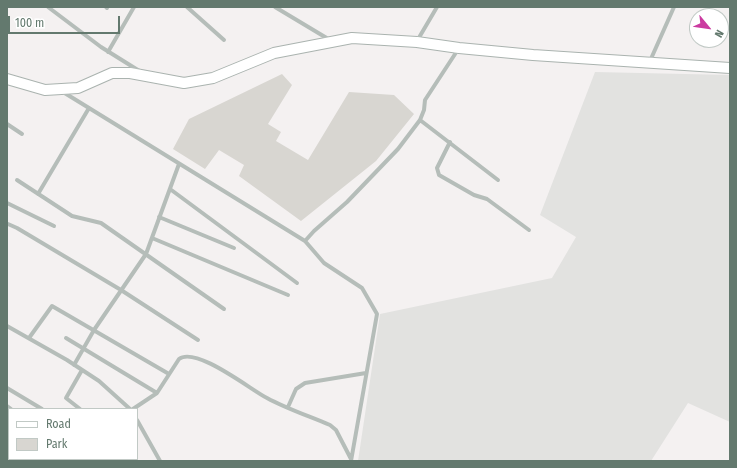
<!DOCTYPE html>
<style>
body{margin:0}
#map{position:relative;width:737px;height:468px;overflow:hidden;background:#f4f1f1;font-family:"Fira Sans Condensed",sans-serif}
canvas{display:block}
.frame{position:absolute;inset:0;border:8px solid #63796e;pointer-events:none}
.legend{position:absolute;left:8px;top:408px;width:130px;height:52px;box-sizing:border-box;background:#fff;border:1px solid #c1c9c5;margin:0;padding:5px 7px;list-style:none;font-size:12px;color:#63796e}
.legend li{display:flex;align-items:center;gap:8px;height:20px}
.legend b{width:20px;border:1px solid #c1c9c5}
.north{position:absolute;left:689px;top:8px;width:40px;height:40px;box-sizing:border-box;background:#fff;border:1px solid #c1c9c5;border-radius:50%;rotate:119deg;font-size:11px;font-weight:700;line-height:16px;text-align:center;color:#63796e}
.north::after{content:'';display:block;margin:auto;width:14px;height:18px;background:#cb3ba0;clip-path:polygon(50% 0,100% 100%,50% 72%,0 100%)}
.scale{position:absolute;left:8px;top:16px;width:112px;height:18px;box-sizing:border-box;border:2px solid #63796e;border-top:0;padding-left:5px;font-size:12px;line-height:14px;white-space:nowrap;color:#63796e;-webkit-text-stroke:3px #fff;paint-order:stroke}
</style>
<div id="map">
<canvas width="737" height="468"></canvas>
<div class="frame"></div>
<ul class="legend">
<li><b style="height:5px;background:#fff"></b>Road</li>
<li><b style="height:11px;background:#d8d6d1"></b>Park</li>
</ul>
<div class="north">N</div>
<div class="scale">100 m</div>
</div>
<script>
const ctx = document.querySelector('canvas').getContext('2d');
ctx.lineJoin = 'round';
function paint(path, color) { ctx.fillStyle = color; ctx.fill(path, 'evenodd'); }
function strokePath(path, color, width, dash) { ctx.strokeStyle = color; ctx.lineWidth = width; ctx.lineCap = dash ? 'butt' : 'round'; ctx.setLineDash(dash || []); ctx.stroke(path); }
paint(new Path2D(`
 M 595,72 L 730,75 L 730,422 L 688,403 L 651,461 L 358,461 L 380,314 L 552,278 L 576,237 L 540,215 Z`), '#e2e2e0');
paint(new Path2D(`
 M 282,74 L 292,85 L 268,124 L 281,132 L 276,141 L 308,160 L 349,92 L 394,95 L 414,114 L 376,161 L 301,221 L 239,176 L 244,165 L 219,150 L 205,169 L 173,149 L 189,119 Z`), '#d8d6d1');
const secondary = new Path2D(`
 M 7,79 L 45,90 L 78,88 L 112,73 L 130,73 L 184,83 L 213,78 L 274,53 L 352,38 L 417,42 L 459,48 L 533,55 L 730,68`);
strokePath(secondary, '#aab3af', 12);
strokePath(new Path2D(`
 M 48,7 L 101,47 L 141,72
 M 106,7 L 107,8
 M 187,7 L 224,40
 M 275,7 L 330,40
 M 417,41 L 437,7
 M 108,52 L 134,7
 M 650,61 L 674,7
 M 63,92 L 305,241 L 324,263 L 362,288 L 377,314 L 351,461
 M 420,120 L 498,180
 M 7,124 L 22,134
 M 450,142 L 437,168 L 439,175 L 474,195 L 487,199 L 529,230
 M 17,180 L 72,216 L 101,223 L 224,309
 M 170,189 L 297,283
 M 38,194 L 89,108
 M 7,203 L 54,226
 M 159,217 L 234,248
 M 8,224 L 17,228 L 121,290 L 198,340
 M 152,238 L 288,295
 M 305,241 L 314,231 L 347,202 L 398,149 L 420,120 L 424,110 L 425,100 L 459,48
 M 7,326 L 67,360 L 99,381 L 130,409
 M 29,338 L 52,306 L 169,374
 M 66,338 L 157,393
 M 74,365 L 94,330 L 146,254 L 179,164
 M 7,388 L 42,409
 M 7,406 L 11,409
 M 288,407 L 296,389 L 305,383 L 366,373
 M 80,409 L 66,398 L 82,370
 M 133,409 L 157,393 L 179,359 C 196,346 251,390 267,398 C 287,409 309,416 330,425 L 336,430 L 351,459
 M 137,420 L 160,461
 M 7,435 L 9,437
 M 30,459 L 32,461
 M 85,461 L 87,459`), '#b5bdb9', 4);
strokePath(secondary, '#fff', 10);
</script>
